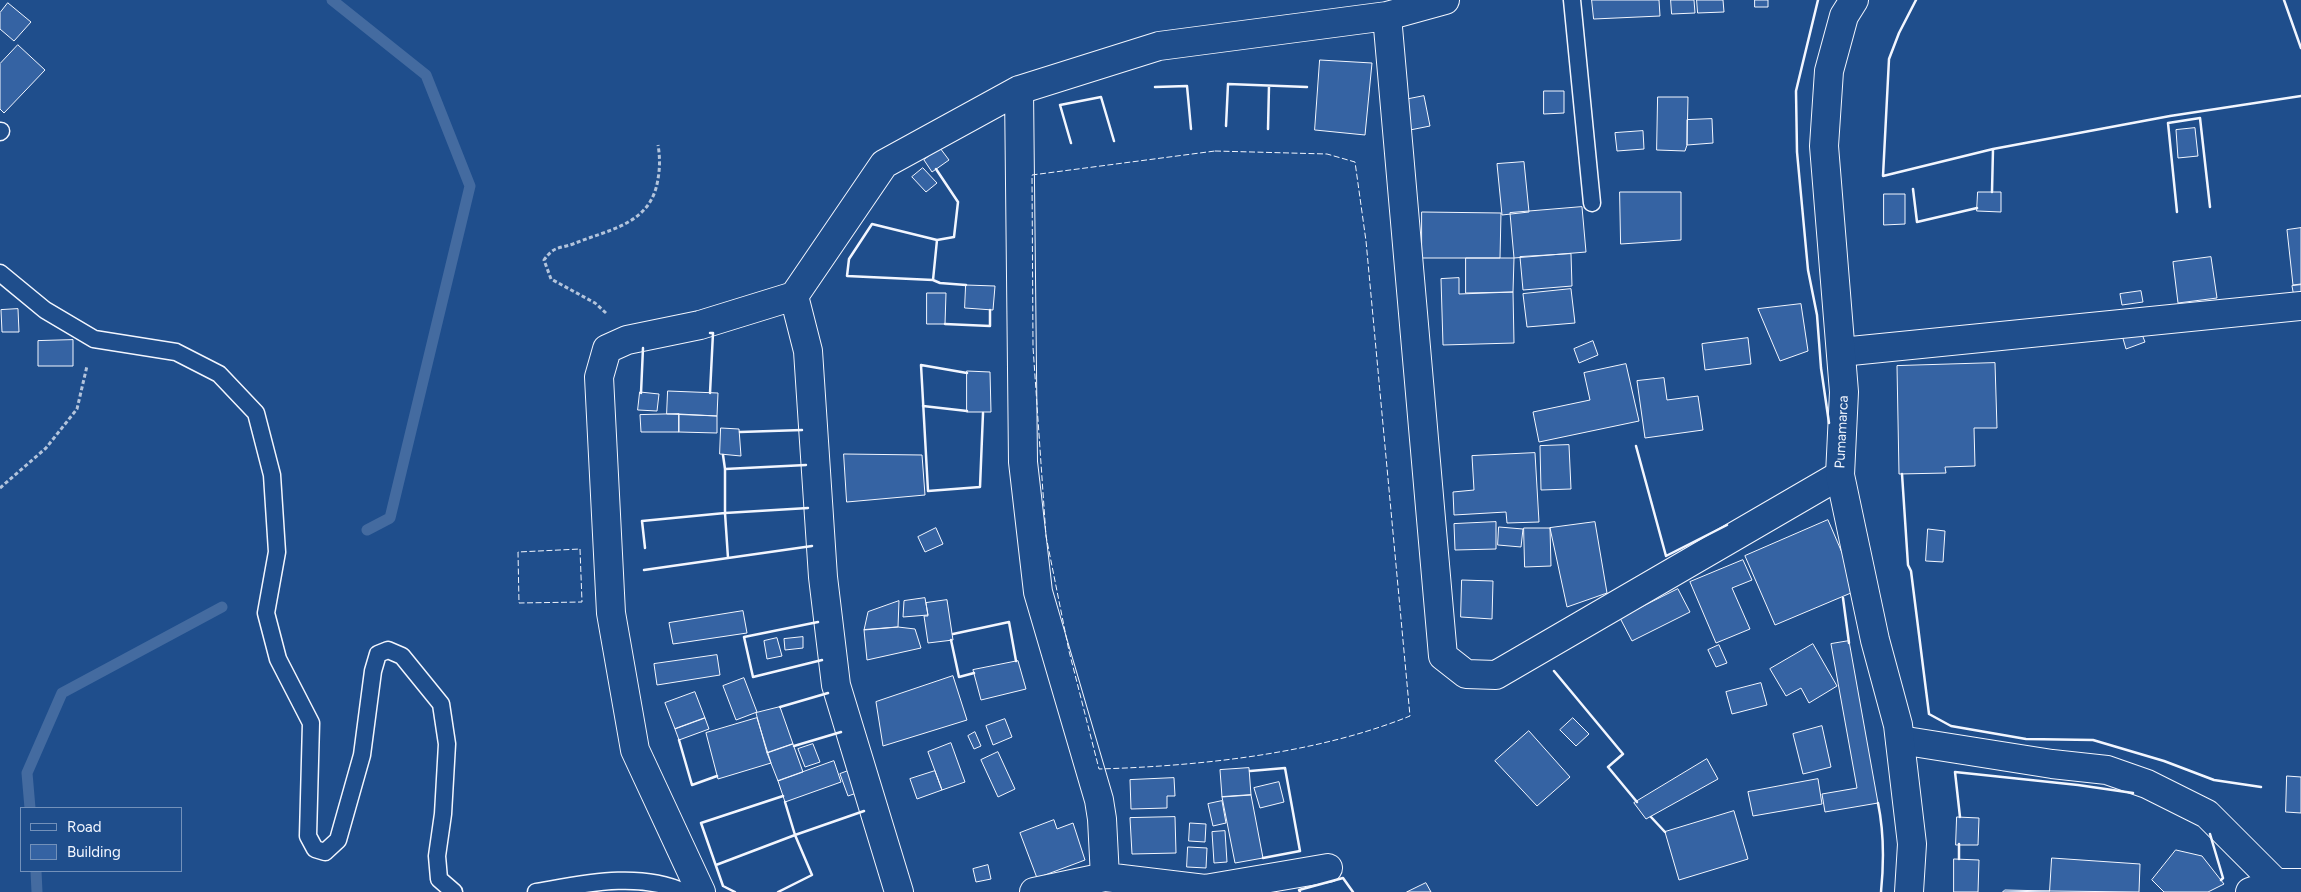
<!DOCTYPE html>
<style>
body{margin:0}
#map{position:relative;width:2301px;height:892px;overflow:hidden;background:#1f4e8c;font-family:Figtree,sans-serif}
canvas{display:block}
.legend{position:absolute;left:20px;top:807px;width:162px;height:65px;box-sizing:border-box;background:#1f4e8c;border:1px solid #7391ba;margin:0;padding:6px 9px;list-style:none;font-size:15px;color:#f2f6ff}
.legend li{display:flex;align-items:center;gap:10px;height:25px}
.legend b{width:25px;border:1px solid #7391ba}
</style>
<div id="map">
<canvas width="2301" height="892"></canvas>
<ul class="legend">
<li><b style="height:6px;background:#1f4e8c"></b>Road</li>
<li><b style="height:14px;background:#3563a3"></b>Building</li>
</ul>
</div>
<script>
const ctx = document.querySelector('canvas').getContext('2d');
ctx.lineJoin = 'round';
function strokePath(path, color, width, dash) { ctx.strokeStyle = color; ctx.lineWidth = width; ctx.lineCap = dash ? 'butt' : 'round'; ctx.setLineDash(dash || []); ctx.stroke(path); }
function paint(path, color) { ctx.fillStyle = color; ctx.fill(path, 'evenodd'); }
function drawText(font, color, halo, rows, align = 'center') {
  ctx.font = font + ' Figtree,sans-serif'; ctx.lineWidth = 4; ctx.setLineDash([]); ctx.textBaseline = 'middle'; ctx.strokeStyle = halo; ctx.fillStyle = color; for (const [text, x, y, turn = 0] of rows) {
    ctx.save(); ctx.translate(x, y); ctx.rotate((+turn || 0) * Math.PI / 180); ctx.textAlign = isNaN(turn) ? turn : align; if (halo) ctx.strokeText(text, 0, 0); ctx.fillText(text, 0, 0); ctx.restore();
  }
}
strokePath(new Path2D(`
 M 332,0 L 426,75 L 470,186 L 390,518 L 367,530
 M 30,808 L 27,773 L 62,693 L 222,607
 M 36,871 L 37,892`), '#446ba0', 11);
const building = new Path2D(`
 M 1592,0 L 1659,0 L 1660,16 L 1594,19 Z
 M 1671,0 L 1694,0 L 1695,13 L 1672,14 Z
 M 1697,0 L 1723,0 L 1724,12 L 1698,13 Z
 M 1755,0 L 1768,0 L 1768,7 L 1755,7 Z
 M 8,3 L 31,22 L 14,41 L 0,29 L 0,13 Z
 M 18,45 L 45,70 L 4,113 L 0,109 L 0,64 Z
 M 1320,60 L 1372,63 L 1365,135 L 1315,130 Z
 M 1544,91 L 1564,91 L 1564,113 L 1544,114 Z
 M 1424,96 L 1430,126 L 1410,130 L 1404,100 Z
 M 1658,97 L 1688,97 L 1687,145 L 1685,151 L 1657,150 Z
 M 1712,119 L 1713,143 L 1687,145 L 1687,120 Z
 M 2195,128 L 2198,156 L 2178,158 L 2176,130 Z
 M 1643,131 L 1644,149 L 1617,151 L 1615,133 Z
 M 940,148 L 949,160 L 932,172 L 924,160 Z
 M 1524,162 L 1529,212 L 1502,215 L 1497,164 Z
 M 923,168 L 937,183 L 926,192 L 912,177 Z
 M 1620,192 L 1681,192 L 1681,240 L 1621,244 Z
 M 1978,192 L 2001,192 L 2001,212 L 1977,211 Z
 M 1884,194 L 1905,194 L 1905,224 L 1884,225 Z
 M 1582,207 L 1586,252 L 1514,258 L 1510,213 Z
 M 1422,212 L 1501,213 L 1500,258 L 1422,258 Z
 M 2301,228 L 2301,284 L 2293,285 L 2287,230 Z
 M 1571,254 L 1572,286 L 1523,290 L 1520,257 Z
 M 2211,257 L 2217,298 L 2178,303 L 2173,262 Z
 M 1466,258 L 1514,258 L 1513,292 L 1466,293 Z
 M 1459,278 L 1459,294 L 1513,292 L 1514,343 L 1443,345 L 1441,279 Z
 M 966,285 L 995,286 L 993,310 L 965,308 Z
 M 2301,285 L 2301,296 L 2294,297 L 2292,286 Z
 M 1571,289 L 1575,323 L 1527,327 L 1523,294 Z
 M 2141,291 L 2143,302 L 2122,305 L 2120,294 Z
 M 927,293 L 946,293 L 945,324 L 927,324 Z
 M 1801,304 L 1808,351 L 1780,361 L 1758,309 Z
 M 18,309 L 19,332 L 2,332 L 1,310 Z
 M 2140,329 L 2145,342 L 2126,349 L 2122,335 Z
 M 1748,338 L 1751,364 L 1705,370 L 1702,344 Z
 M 73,340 L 73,366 L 38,366 L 38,341 Z
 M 1593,341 L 1598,355 L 1579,363 L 1574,349 Z
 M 1995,363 L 1997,428 L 1974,428 L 1975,466 L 1945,467 L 1946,473 L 1899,474 L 1897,366 Z
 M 1626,364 L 1639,421 L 1539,442 L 1533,412 L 1590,400 L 1584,373 Z
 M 967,371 L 990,372 L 991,412 L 967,412 Z
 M 1664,378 L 1667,400 L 1698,396 L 1703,430 L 1645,438 L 1637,381 Z
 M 668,391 L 718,393 L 717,416 L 667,414 Z
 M 640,392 L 659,394 L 657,411 L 638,410 Z
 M 679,414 L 717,416 L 717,433 L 679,432 Z
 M 679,414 L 679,432 L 641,432 L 640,415 Z
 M 721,428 L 739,429 L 741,456 L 720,454 Z
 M 1569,445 L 1571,489 L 1541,490 L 1540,446 Z
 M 1535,453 L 1539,522 L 1507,523 L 1506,512 L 1454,515 L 1453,492 L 1474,490 L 1472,456 Z
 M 844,454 L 922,455 L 925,495 L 847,502 Z
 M 1828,520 L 1858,590 L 1775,625 L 1745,556 Z
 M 1496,522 L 1496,549 L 1455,550 L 1454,524 Z
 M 1595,522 L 1607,593 L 1567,607 L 1550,528 Z
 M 1499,527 L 1523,529 L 1521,547 L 1498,545 Z
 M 936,528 L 943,544 L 925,552 L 918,537 Z
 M 1524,528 L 1550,528 L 1551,566 L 1525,567 Z
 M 1928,529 L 1945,531 L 1943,562 L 1926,561 Z
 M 1743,560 L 1752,580 L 1732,588 L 1750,629 L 1716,643 L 1690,582 Z
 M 1462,580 L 1493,581 L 1492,619 L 1461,617 Z
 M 1678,589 L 1690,612 L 1632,641 L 1620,618 Z
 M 925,598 L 928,615 L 903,617 L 904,601 Z
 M 947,600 L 953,640 L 928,643 L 924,616 L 928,616 L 926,603 Z
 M 899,601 L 898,627 L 864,630 L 868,612 Z
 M 743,611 L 747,633 L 673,644 L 669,623 Z
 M 898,627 L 915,629 L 921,648 L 867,660 L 864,630 Z
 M 803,637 L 803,648 L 785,650 L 784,639 Z
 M 777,638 L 782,656 L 767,659 L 764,641 Z
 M 1849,641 L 1878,803 L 1825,812 L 1822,794 L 1857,788 L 1831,644 Z
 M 1813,644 L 1837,686 L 1809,703 L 1801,688 L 1786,696 L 1770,669 Z
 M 1719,645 L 1727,663 L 1716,667 L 1708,650 Z
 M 717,655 L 720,675 L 657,685 L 654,664 Z
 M 1018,661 L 1026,689 L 981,700 L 973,670 Z
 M 953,676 L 967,720 L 883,746 L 876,702 Z
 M 744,678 L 757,712 L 736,720 L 723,686 Z
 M 1761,683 L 1767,705 L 1732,714 L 1726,692 Z
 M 695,692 L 705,718 L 675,729 L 665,703 Z
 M 780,707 L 793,744 L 767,753 L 756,713 Z
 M 705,718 L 709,729 L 679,740 L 675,729 Z
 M 757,718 L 771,763 L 718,779 L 706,733 Z
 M 1573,718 L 1589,734 L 1576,746 L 1560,730 Z
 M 1005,719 L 1012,737 L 993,745 L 986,726 Z
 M 1822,726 L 1831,767 L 1803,774 L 1793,734 Z
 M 1529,731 L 1570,777 L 1537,806 L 1495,761 Z
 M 975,732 L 981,746 L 974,749 L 968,736 Z
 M 951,743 L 965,782 L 942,790 L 928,752 Z
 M 793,744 L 803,772 L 778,781 L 767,753 Z
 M 813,744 L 820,762 L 805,767 L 798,749 Z
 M 998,752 L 1015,789 L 998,797 L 981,760 Z
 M 1707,759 L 1718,779 L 1646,819 L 1634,803 Z
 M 834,761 L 841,782 L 785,802 L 778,781 Z
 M 856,768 L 865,790 L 848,796 L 840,774 Z
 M 1249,768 L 1251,795 L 1222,797 L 1220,770 Z
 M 935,771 L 942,790 L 917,799 L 910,779 Z
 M 2287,776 L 2301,777 L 2301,813 L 2286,812 Z
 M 1174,778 L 1175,796 L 1167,796 L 1167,808 L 1131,809 L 1130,780 Z
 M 1818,779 L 1822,804 L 1753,816 L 1748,792 Z
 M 1279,782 L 1284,802 L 1260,808 L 1254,788 Z
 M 1251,795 L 1263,858 L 1235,863 L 1222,797 Z
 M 1222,801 L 1226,823 L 1213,826 L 1208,804 Z
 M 1734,811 L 1748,859 L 1679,880 L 1665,832 Z
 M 1175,817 L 1176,853 L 1132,854 L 1130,818 Z
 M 1957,817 L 1979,818 L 1978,845 L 1956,845 Z
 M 1054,820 L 1057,829 L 1073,823 L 1085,860 L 1037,878 L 1020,833 Z
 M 1190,823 L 1206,824 L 1205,842 L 1189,841 Z
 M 1225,831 L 1227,862 L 1214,863 L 1212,832 Z
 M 1188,847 L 1207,848 L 1206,868 L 1187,867 Z
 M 2176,850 L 2202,856 L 2224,884 L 2208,892 L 2164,892 L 2152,880 Z
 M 2052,858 L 2140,864 L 2139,892 L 2050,891 Z
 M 1954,859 L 1979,860 L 1978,892 L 1954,892 Z
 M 988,865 L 991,879 L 976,882 L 973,869 Z
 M 1426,883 L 1431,892 L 1407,892 Z
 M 2005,890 L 2050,891 L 2003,892 Z`);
paint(building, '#3563a3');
strokePath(building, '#f2f6ff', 1);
const service = new Path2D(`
 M 1572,0 L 1592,203
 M 0,132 L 1,131
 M 0,273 L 45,310 L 94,339 L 176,352 L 219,374 L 256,413 L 272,475 L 277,552 L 266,613 L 278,659 L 311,723 L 308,836 L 315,849 L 325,852 L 338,840 L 362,755 L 373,671 L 378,654 L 388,650 L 402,656 L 441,704 L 447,744 L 443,814 L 437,856 L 439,879 L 454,892
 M 536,892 C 583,884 638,871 684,892`);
const minor = new Path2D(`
 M 1387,16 L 1443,656 L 1466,674 L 1496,675 L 1840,475
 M 1019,90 L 1023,462 L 1038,592 L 1099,800 L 1102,819 L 1105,877
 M 794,296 L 808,351 L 823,577 L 836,685 L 899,892
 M 1841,352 L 2301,306
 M 1900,740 L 2052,764 L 2107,770 L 2147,784 L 2207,814 L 2276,883 L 2301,883
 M 701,892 L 635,750 L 611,613 L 599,377 L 607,349 L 627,340 L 700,325 L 794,296 L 884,164 L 1019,90 L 1159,46 L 1387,16 L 1445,0
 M 1034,892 L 1105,877 L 1205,889 L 1328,868
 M 2250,892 L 2276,883`);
const primary = new Path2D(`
 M 1854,0 L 1844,16 L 1829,71 L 1824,146 L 1844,392 L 1840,475 L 1875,640 L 1898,725 L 1912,844 L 1909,892`);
strokePath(service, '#f2f6ff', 19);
strokePath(minor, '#f2f6ff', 30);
strokePath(primary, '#f2f6ff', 30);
strokePath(new Path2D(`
 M 606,313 L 595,303 L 551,279 L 544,260 C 554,246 558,249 573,244 C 609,229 651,225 658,179 C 660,168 660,156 658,145
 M 0,488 L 46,448 L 77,409 L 87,366`), '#b3c4dc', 3, [4, 2.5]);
strokePath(service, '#1f4e8c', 16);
strokePath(minor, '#1f4e8c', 28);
strokePath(primary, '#1f4e8c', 28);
strokePath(new Path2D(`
 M 1215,151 L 1327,154 L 1355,162 L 1366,241 L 1410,716 C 1316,754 1199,766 1099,769 L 1069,651 L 1046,536 L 1033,347 L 1032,175 Z
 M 580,549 L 582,602 L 519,603 L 518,552 Z`), '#f2f6ff', 1, [6, 2.5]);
strokePath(new Path2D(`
 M 1818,0 L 1796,91 L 1797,152 L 1808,270 L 1817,315 L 1821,368 L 1829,423
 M 1916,0 L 1899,33 L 1889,59 L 1883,176 L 1993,149 L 1992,192
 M 2284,0 L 2301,48
 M 1155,87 L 1187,86 L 1191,129
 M 1226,126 L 1228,84 L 1307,87
 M 1268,129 L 1269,86
 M 1071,143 L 1060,105 L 1101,97 L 1114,141
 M 1993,149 L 2170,116 L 2301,96
 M 936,169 L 958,202 L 954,237 L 937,240
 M 1913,189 L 1917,222 L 1977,208
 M 2177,212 L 2168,123 L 2200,118 L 2210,207
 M 872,224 L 937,240 L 933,280 L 847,276 L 849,259 Z
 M 933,280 L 940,283 L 966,285
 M 945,324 L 990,326 L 990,310
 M 710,333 L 713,333 L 710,393
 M 967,373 L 921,365 L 928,491 L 980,487 L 983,413
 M 641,393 L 643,348
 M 923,406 L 967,411
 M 740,432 L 802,430
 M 1636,446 L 1666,556 L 1727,525
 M 723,455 L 725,469 L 806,465
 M 725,469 L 725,513 L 808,508
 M 1902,474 L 1908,565 L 1911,571 L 1929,714 L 1951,726 L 2026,739 L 2093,740 L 2164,761 L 2214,780 L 2261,787
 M 645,548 L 642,521 L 725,513 L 728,558
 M 644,570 L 812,546
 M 1843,598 L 1849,643
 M 818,622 L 744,637 L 753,677 L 822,660
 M 953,634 L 1009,622 L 1016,661
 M 951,640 L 959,677 L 974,673
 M 1554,671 L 1623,754 L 1608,767 L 1637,802
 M 780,707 L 828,693
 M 679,740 L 692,785 L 717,776
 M 794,746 L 841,732
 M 1250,771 L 1285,768 L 1300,851 L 1263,858
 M 1878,803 C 1884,832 1884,862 1881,892
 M 1651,817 L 1665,832
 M 1960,817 L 1955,772 L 2078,785 L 2133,793
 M 2210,834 L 2223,878 L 2221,880
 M 1959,859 L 1959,844
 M 716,865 L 795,835 L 785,802
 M 735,892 L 723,886 L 701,823 L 783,796
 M 778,892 L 812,875 L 795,835 L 864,811
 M 1300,892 L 1299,890 L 1343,878 L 1353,892`), '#f2f6ff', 2.5);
drawText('14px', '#f2f6ff', '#1f4e8c', [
 ["Pumamarca",1842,432,-87]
]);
</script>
